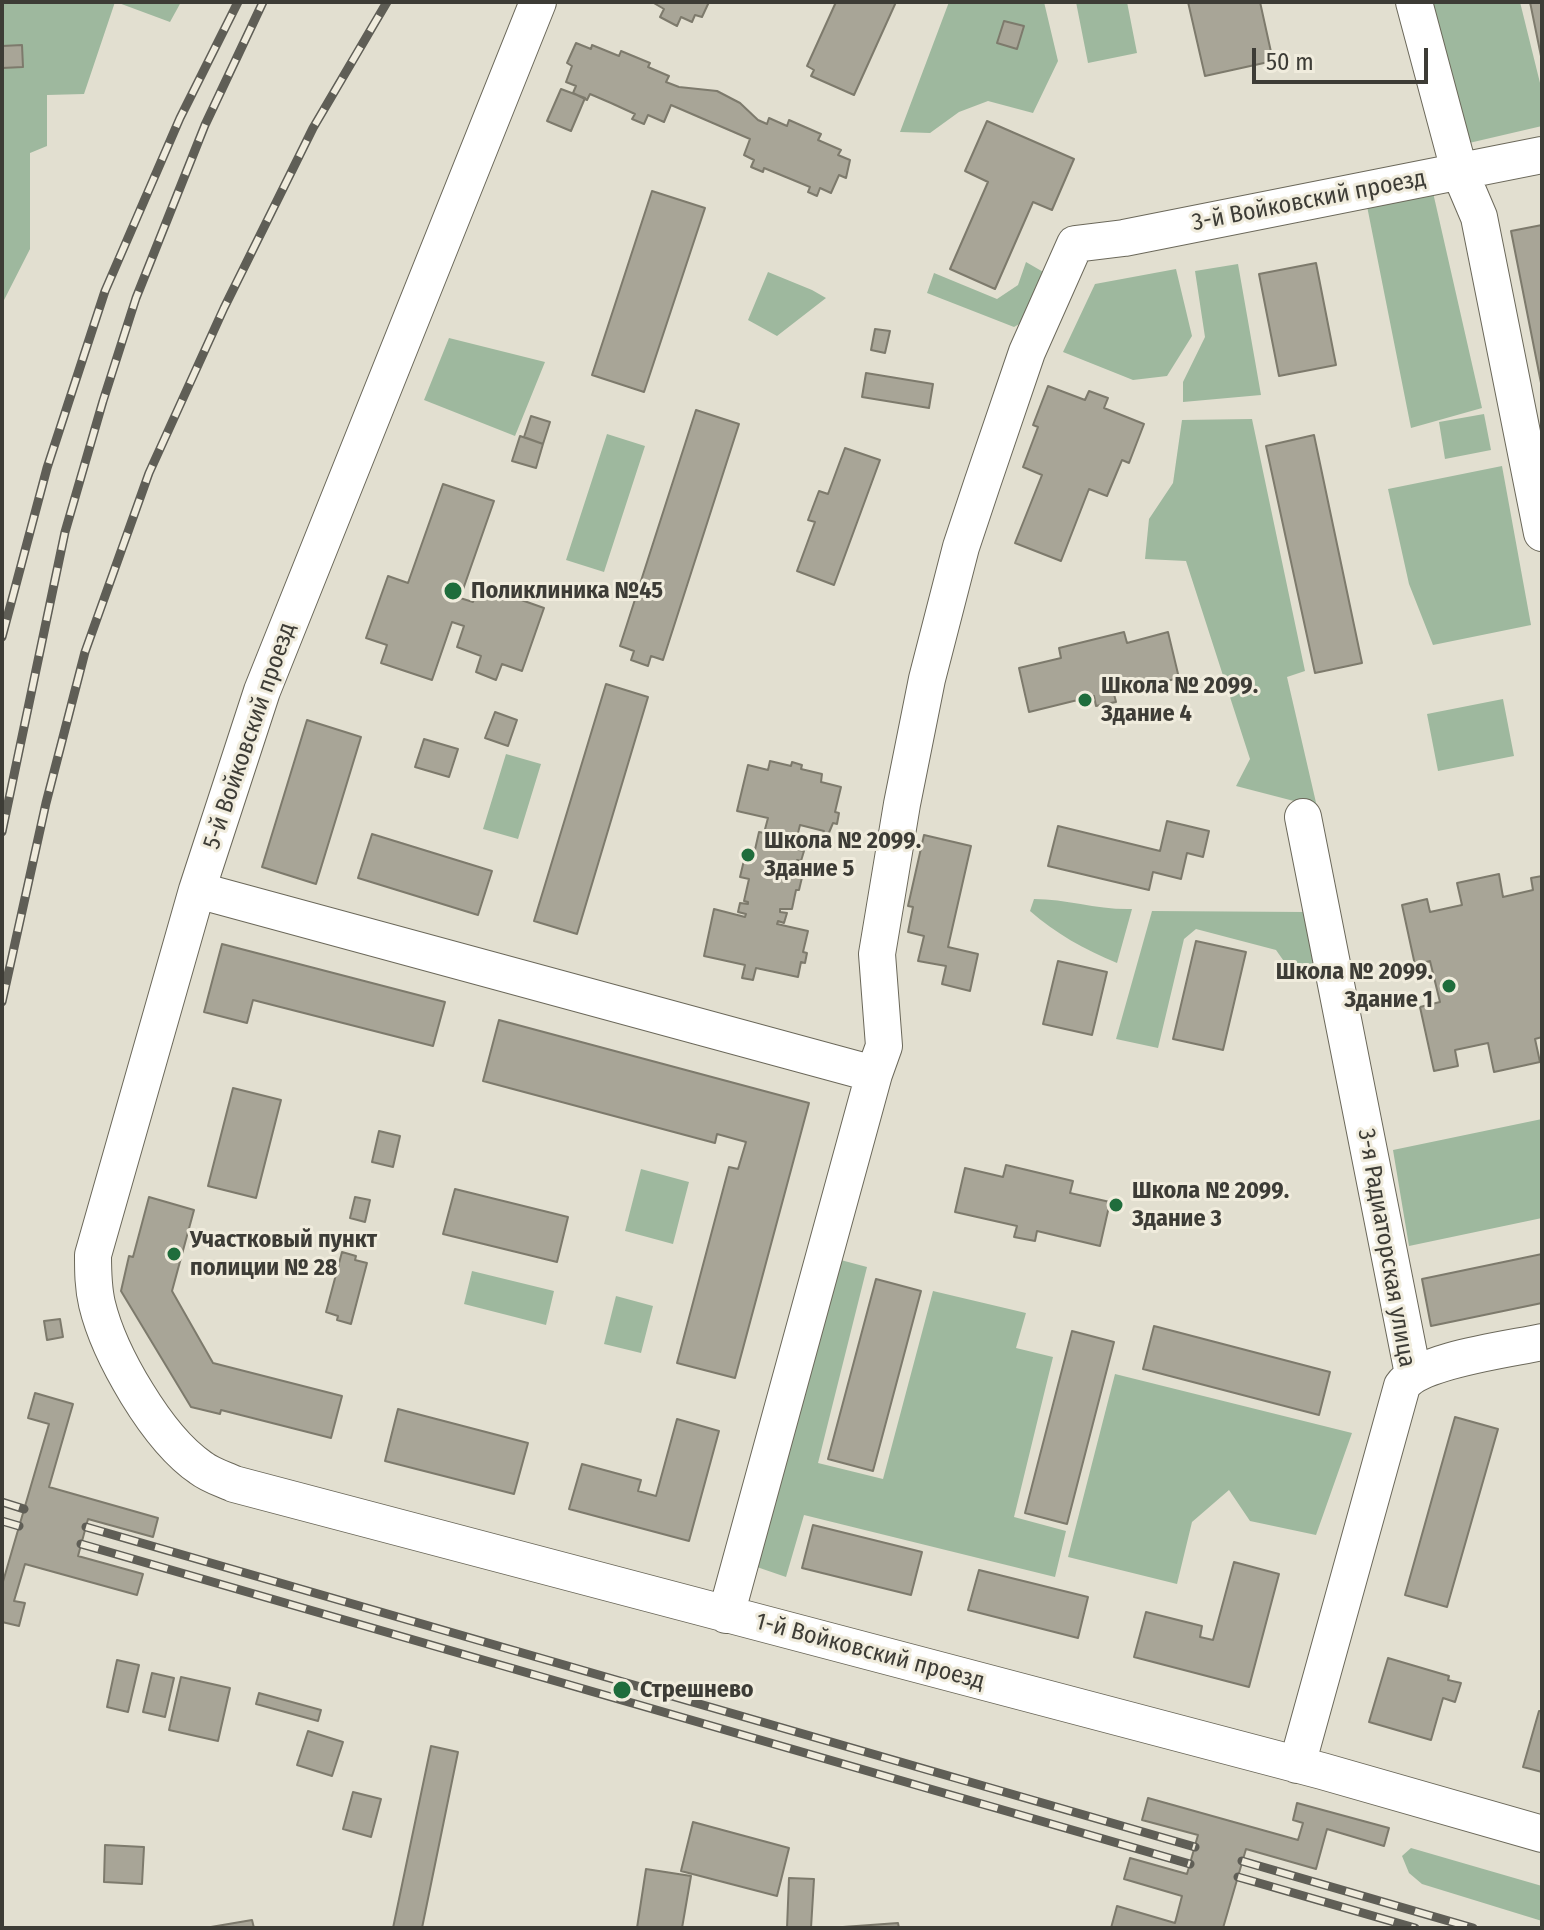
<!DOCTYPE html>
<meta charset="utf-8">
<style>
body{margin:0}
#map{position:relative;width:1544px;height:1930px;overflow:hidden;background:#e2dfd0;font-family:"Fira Sans Condensed",sans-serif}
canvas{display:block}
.frame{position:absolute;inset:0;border:4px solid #3d3c36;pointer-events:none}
.scale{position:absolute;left:1252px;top:48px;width:176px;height:36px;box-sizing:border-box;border:4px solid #3d3c36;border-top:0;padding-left:10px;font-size:24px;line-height:28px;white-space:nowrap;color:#3d3c36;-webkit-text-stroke:6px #f0ecdd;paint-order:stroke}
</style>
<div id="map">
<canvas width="1544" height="1930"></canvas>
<div class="frame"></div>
<div class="scale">50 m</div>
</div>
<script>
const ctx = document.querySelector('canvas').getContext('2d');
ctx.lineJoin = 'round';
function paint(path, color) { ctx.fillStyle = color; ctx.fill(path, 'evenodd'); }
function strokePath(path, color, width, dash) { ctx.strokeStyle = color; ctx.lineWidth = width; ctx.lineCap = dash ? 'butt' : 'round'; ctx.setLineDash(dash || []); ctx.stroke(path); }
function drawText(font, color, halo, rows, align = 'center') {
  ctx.font = font + ' "Fira Sans Condensed",sans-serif'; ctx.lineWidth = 6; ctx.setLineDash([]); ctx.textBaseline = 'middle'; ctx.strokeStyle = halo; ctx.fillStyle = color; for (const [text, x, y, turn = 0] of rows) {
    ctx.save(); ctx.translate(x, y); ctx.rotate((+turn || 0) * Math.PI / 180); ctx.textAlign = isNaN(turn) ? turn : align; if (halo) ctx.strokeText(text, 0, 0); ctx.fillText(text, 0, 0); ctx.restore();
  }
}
paint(new Path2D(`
 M 2,2 L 115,2 L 84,94 L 47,95 L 47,146 L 30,153 L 30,249 L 2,304 Z
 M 116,2 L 181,2 L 170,22 Z
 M 949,2 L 1044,2 L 1058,61 L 1033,113 L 988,101 L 959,112 L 930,133 L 900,132 Z
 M 1076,2 L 1127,2 L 1137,53 L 1088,63 Z
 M 1430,2 L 1520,2 L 1542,91 L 1542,126 L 1469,143 Z
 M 1432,188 L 1482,408 L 1411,428 L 1366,201 Z
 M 1026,262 L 1045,273 L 1028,319 L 1014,327 L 927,293 L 934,273 L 997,299 L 1018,285 Z
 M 1238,264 L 1261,395 L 1183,402 L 1183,382 L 1205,337 L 1195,271 Z
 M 1176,269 L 1192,336 L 1167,376 L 1133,380 L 1063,352 L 1095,284 Z
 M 768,272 L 812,290 L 826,298 L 777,336 L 748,320 Z
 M 449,338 L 545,362 L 515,436 L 424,400 Z
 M 1484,414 L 1491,450 L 1445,459 L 1439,422 Z
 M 1252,419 L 1305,671 L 1287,677 L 1317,807 L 1236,786 L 1250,759 L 1186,561 L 1145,559 L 1149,519 L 1173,483 L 1182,420 Z
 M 607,434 L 645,446 L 604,572 L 566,560 Z
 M 1502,466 L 1531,625 L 1433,645 L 1409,584 L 1388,489 Z
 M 1503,699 L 1514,756 L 1438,771 L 1427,714 Z
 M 506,754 L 541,764 L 518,839 L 483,829 Z
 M 1034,899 C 1067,899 1098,910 1132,909 L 1117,963 C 1084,949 1056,934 1030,911 Z
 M 1152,911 L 1305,912 L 1314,968 L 1293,974 L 1276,950 L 1196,929 L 1184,939 L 1158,1048 L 1116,1039 Z
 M 1542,1119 L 1542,1218 L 1409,1246 L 1393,1150 Z
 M 641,1169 L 689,1182 L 673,1244 L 625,1231 Z
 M 837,1259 L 867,1267 L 818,1463 L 883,1479 L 933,1291 L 1026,1313 L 1016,1348 L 1053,1357 L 1014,1517 L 1066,1531 L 1055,1577 L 804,1515 L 786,1577 L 754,1566 Z
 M 472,1271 L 554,1291 L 546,1325 L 464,1304 Z
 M 616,1296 L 653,1306 L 641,1353 L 604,1344 Z
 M 1115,1374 L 1352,1433 L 1316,1535 L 1250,1521 L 1229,1490 L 1192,1522 L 1177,1584 L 1068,1557 Z
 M 1411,1848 L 1542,1886 L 1542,1921 L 1422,1884 L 1409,1873 L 1402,1856 Z`), '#9eb89e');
const building = new Path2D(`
 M 652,2 L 709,2 L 702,17 L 695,15 L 692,22 L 681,17 L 677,26 L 660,17 L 664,9 Z
 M 836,2 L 896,2 L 854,95 L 811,76 L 814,70 L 807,66 Z
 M 1188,2 L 1260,2 L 1273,61 L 1205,76 Z
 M 1530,2 L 1542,2 L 1542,61 Z
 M 1004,21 L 1024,26 L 1017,49 L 997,43 Z
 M 576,43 L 591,49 L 592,45 L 619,56 L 621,51 L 650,63 L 648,67 L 669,76 L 666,82 L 679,87 L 717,91 L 740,103 L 758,120 L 767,124 L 769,118 L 787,126 L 789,120 L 821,134 L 818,140 L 841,150 L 838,155 L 850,160 L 846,178 L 839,175 L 831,193 L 820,188 L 817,196 L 808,192 L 810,187 L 764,168 L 763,172 L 751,167 L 754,160 L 744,155 L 750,139 L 671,105 L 664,122 L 648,115 L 644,124 L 632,119 L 635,114 L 611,103 L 590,94 L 587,100 L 573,93 L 576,86 L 566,82 L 572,66 L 567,63 Z
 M 22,45 L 23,67 L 2,68 L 2,46 Z
 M 561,89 L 585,98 L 571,131 L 547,121 Z
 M 987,121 L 1074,159 L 1052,210 L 1033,202 L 995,289 L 950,269 L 988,182 L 965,171 Z
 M 652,191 L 705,208 L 644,392 L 592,375 Z
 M 1542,225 L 1542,388 L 1511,231 Z
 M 1316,263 L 1336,365 L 1279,376 L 1259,274 Z
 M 875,329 L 890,331 L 885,353 L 871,350 Z
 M 866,373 L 933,384 L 929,408 L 862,397 Z
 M 1048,386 L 1085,400 L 1089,391 L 1108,398 L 1104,408 L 1144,424 L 1129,463 L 1122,460 L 1107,496 L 1089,489 L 1061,561 L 1015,543 L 1042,475 L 1023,467 L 1038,427 L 1033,425 Z
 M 696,410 L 739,424 L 663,660 L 651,656 L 648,666 L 631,660 L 634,651 L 620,646 Z
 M 531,416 L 550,422 L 543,444 L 524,437 Z
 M 1314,435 L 1362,663 L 1315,673 L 1266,446 Z
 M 520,436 L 543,444 L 536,468 L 512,461 Z
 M 845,448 L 880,460 L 834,585 L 797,571 L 815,522 L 808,520 L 819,491 L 828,494 Z
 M 443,484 L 494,501 L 460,598 L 473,602 L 479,585 L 544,608 L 522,671 L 502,664 L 496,680 L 476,672 L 481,656 L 457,647 L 464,626 L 452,622 L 432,680 L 381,663 L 387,645 L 366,638 L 388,576 L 408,583 Z
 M 1124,632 L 1127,643 L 1168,632 L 1179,678 L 1114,694 L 1116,702 L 1096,706 L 1094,696 L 1029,712 L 1019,668 L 1061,658 L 1059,648 Z
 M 606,684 L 648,697 L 577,934 L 534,921 Z
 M 495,712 L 517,720 L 508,746 L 485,738 Z
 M 307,720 L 361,737 L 316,884 L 262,867 Z
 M 424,739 L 458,749 L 449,777 L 415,767 Z
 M 770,761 L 791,766 L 792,762 L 802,765 L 801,769 L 822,774 L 821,782 L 841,787 L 835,812 L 839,813 L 837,824 L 833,823 L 828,835 L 823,834 L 824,831 L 800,825 L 796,841 L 801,842 L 799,850 L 804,851 L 801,861 L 797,860 L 796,863 L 805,865 L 799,890 L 796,890 L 792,909 L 780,909 L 780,912 L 787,913 L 784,923 L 778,921 L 777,924 L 808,931 L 803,952 L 807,953 L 805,963 L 801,962 L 798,977 L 756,968 L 753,980 L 742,978 L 745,965 L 704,956 L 714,909 L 745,917 L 746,914 L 738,912 L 740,903 L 748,904 L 748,902 L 744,901 L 749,879 L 740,877 L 746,852 L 754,854 L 759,832 L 764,833 L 768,818 L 737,811 L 748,765 L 768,770 Z
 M 1167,821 L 1209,831 L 1203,857 L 1187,853 L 1181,879 L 1153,872 L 1149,890 L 1048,866 L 1058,826 L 1160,851 Z
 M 372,834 L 492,871 L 478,915 L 358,878 Z
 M 924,835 L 971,846 L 948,947 L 978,954 L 970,991 L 942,984 L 946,966 L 918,961 L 924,936 L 908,932 L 913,907 L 908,906 Z
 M 1499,874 L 1503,897 L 1533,890 L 1531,878 L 1542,876 L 1542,1037 L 1535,1039 L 1540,1062 L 1494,1072 L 1488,1043 L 1455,1050 L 1458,1066 L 1434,1071 L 1420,1007 L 1440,1002 L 1430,961 L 1415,965 L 1402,905 L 1427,899 L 1430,912 L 1462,905 L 1457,883 Z
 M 1196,941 L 1246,952 L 1223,1050 L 1173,1039 Z
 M 222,944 L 445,1002 L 433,1046 L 253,1000 L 247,1023 L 204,1012 Z
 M 1058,961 L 1107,972 L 1092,1035 L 1043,1024 Z
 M 499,1020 L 809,1103 L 735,1378 L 677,1363 L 729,1167 L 738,1169 L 746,1142 L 717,1134 L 715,1143 L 483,1081 Z
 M 233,1088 L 281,1100 L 256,1198 L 208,1186 Z
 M 379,1131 L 400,1136 L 393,1167 L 372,1162 Z
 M 1006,1165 L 1073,1181 L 1070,1193 L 1110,1202 L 1100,1246 L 1037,1231 L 1035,1241 L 1014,1237 L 1017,1226 L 955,1212 L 965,1168 L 1003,1177 Z
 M 455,1189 L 568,1217 L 557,1262 L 443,1234 Z
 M 149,1197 L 194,1210 L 172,1291 L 213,1363 L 342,1396 L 331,1438 L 221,1410 L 220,1414 L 191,1407 L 121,1291 L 129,1256 L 133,1257 Z
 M 355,1197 L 370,1200 L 365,1222 L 350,1218 Z
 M 342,1252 L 356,1256 L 355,1260 L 367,1263 L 351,1324 L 337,1320 L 338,1316 L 326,1312 Z
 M 1542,1254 L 1542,1303 L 1431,1326 L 1422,1279 Z
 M 876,1279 L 921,1291 L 873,1471 L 828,1459 Z
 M 60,1319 L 63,1337 L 47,1340 L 44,1321 Z
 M 1154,1326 L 1330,1372 L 1319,1415 L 1143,1369 Z
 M 1072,1331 L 1114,1342 L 1067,1524 L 1025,1513 Z
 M 35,1393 L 73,1404 L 49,1487 L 158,1518 L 153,1537 L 88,1519 L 78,1556 L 143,1574 L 137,1595 L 25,1564 L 14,1601 L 25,1603 L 19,1626 L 2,1622 L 2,1585 L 49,1424 L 28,1418 Z
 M 398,1409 L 528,1443 L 514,1494 L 385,1461 Z
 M 1455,1417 L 1498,1429 L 1447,1607 L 1405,1595 Z
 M 677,1419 L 719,1431 L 689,1541 L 569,1509 L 582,1464 L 641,1480 L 638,1491 L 656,1496 Z
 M 813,1525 L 922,1552 L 911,1595 L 802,1568 Z
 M 1234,1562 L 1279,1574 L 1249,1687 L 1134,1657 L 1146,1612 L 1202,1626 L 1200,1637 L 1213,1640 Z
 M 979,1570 L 1088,1597 L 1078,1638 L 968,1610 Z
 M 1388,1658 L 1449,1676 L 1448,1680 L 1461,1683 L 1455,1702 L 1443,1698 L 1431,1740 L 1369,1722 Z
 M 117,1660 L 139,1665 L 128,1712 L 107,1707 Z
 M 152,1673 L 174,1678 L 165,1717 L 143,1712 Z
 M 181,1677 L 230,1688 L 218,1741 L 169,1730 Z
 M 259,1693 L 321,1710 L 318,1721 L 256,1704 Z
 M 1539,1711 L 1542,1711 L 1542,1772 L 1523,1767 Z
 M 308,1731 L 343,1742 L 332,1776 L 297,1765 Z
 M 431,1746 L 458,1752 L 422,1928 L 393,1928 Z
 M 353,1792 L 381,1799 L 371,1837 L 343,1829 Z
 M 1148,1798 L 1298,1840 L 1303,1823 L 1293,1820 L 1297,1803 L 1389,1828 L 1384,1846 L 1327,1829 L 1316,1869 L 1246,1849 L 1223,1928 L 1111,1928 L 1117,1906 L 1175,1923 L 1182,1896 L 1124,1879 L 1130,1858 L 1187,1874 L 1198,1835 L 1142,1820 Z
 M 693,1822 L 789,1848 L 777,1896 L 681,1871 Z
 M 105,1845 L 144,1847 L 142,1884 L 104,1882 Z
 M 646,1869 L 691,1876 L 682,1928 L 637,1928 Z
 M 789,1878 L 814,1879 L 811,1928 L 787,1928 Z
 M 252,1920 L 254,1928 L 205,1928 Z
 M 898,1923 L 899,1928 L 829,1928 Z`);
paint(building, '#a8a597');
strokePath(building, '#7d7a6c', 2);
const minor = new Path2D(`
 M 538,2 L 262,691 L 197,890 L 93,1255 C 93,1271 93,1287 97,1304 C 109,1354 157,1438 201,1468 C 210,1475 223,1479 234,1484 L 1322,1771 L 1542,1834
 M 1414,2 L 1459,170 L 1479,217 L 1542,533
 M 1303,817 L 1413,1374
 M 197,890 L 874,1074
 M 726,1615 L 874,1074 L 884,1046 L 877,954 L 902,804 L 927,679 L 961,547 L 982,484 L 1027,352 L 1075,244 L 1124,238 L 1542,155
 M 1297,1765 L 1402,1386 C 1419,1360 1510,1349 1542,1342`);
strokePath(minor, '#6b685a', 38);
strokePath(minor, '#fff', 36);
const rail = new Path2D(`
 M 2,637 L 47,468 L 105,291 L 180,118 L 238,2
 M 2,832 L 65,532 L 103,401 L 136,298 L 205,125 L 263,2
 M 2,1002 L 46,803 L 85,652 L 149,473 L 224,308 L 313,128 L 387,2
 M 2,1502 L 24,1509
 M 2,1521 L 19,1526
 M 86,1527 L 1195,1847
 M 81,1544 L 1190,1864
 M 1242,1861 L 1473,1928
 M 1238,1877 L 1415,1928`);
strokePath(rail, '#5f5e56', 9);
strokePath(rail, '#f0ecdd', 6, [18]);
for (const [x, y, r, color] of [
 [453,591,10,"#1f6d3c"],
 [1085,700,8,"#1f6d3c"],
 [748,855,8,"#1f6d3c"],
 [1449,986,8,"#1f6d3c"],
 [1116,1205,8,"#1f6d3c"],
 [174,1254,8,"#1f6d3c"],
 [622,1690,10,"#1f6d3c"]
]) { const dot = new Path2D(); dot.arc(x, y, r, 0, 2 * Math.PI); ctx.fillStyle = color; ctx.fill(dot); strokePath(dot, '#f0ecdd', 3); }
drawText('24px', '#3d3c36', '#f0ecdd', [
 ["3-й Войковский проезд",1309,201,-11],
 ["5-й Войковский проезд",250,736,-71],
 ["3-я Радиаторская улица",1386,1248,80],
 ["1-й Войковский проезд",870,1652,15]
]);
drawText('bold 24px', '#3d3c36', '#f0ecdd', [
 ["Поликлиника №45",471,591],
 ["Школа № 2099.",1101,686],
 ["Здание 4",1101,714],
 ["Школа № 2099.",764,841],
 ["Здание 5",764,869],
 ["Школа № 2099.",1433,972,"right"],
 ["Здание 1",1433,1000,"right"],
 ["Школа № 2099.",1132,1191],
 ["Здание 3",1132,1219],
 ["Участковый пункт",190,1240],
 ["полиции № 28",190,1268],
 ["Стрешнево",640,1690]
], 'left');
</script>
